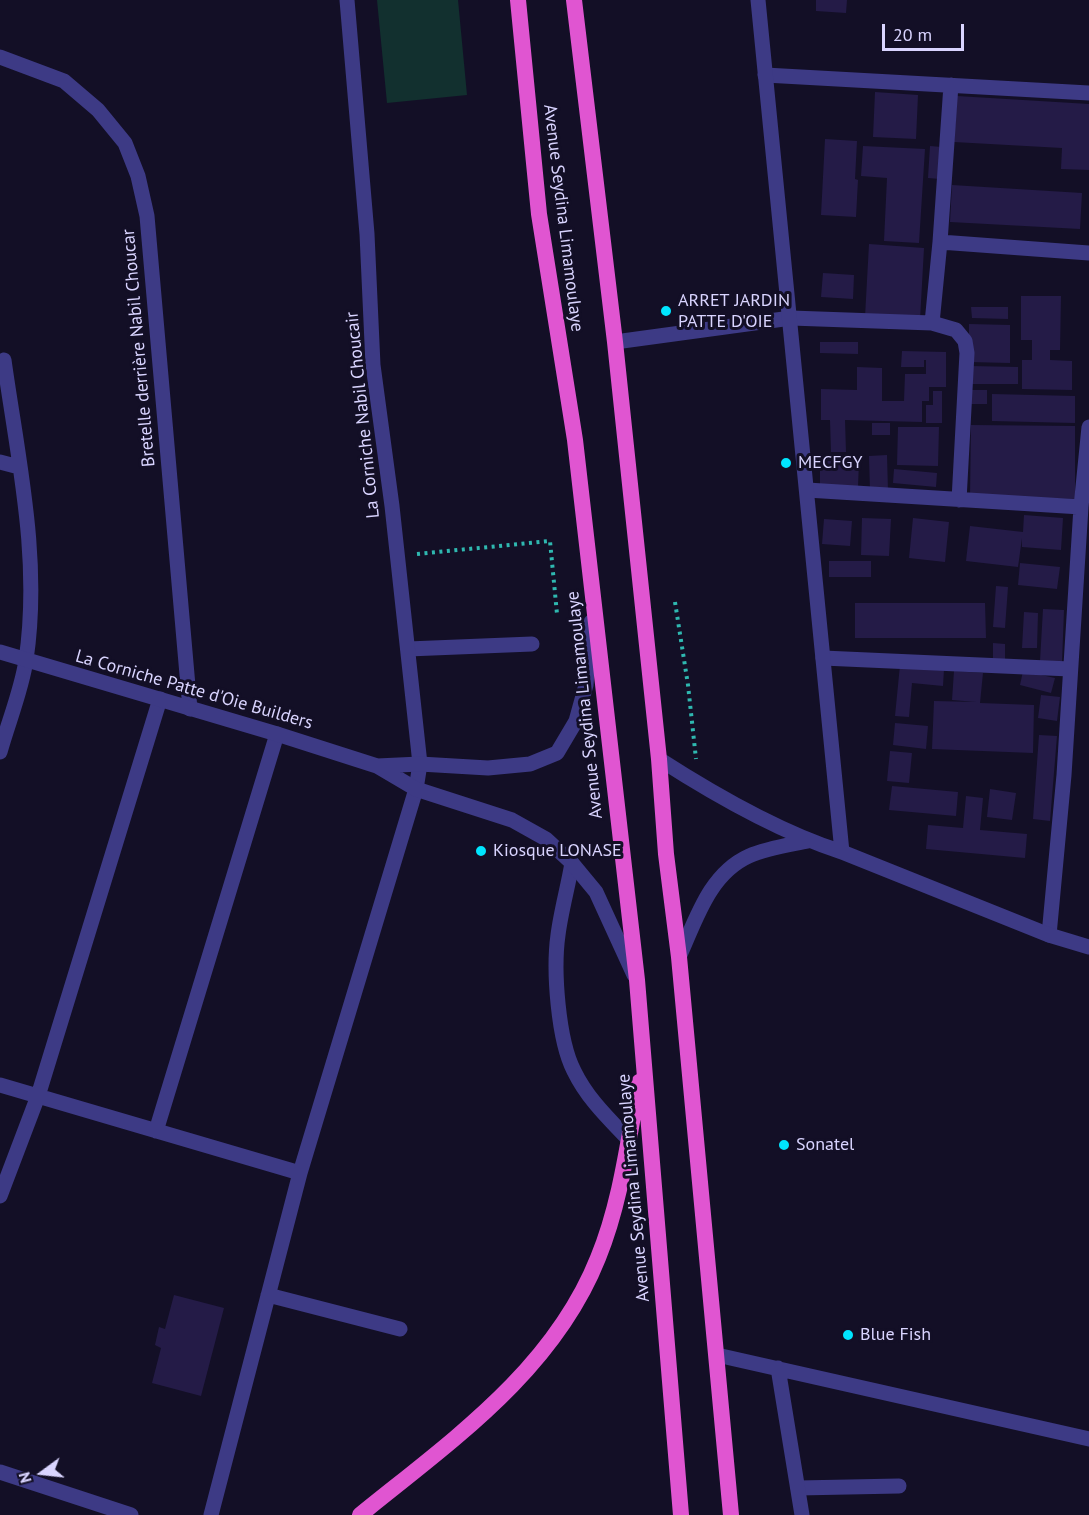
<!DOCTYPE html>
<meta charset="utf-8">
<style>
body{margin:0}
#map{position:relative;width:1089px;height:1515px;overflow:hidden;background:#130f26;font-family:"PT Sans",sans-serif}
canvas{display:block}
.north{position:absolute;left:12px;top:1443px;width:60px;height:60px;-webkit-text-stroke:4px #130f26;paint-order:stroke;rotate:255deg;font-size:16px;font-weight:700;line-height:24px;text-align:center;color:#d9d4ff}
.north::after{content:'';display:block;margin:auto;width:21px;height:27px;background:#d9d4ff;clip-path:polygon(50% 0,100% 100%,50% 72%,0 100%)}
.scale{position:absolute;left:882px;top:24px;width:82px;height:27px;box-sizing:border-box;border:3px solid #d9d4ff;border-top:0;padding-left:8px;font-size:18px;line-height:21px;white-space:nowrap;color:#d9d4ff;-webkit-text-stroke:4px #130f26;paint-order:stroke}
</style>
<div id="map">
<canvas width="1089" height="1515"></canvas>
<div class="north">N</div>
<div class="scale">20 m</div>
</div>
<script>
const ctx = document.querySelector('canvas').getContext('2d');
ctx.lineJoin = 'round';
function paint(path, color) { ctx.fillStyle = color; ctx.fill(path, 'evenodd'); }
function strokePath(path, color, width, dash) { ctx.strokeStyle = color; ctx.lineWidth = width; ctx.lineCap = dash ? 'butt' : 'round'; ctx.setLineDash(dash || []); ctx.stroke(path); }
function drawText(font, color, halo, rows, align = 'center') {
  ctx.font = font + ' "PT Sans",sans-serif'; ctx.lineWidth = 6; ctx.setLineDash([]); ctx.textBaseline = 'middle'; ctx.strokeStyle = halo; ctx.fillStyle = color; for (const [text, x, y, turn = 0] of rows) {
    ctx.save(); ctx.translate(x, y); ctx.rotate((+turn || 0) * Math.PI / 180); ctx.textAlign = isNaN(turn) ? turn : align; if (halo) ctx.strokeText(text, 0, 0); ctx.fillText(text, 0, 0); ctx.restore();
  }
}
paint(new Path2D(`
 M 377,0 L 458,0 L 467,95 L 387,103 Z`), '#12302f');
paint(new Path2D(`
 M 816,0 L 847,0 L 846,13 L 816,11 Z
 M 875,92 L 918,95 L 916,139 L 873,137 Z
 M 957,96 L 1089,104 L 1089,170 L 1061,169 L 1062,148 L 954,142 Z
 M 825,139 L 857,141 L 855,179 L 858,180 L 856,217 L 821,215 Z
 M 863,146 L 925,149 L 919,243 L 884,241 L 887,178 L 861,176 Z
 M 930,146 L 942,147 L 940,179 L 928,178 Z
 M 952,185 L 1082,193 L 1080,229 L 950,222 Z
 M 869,244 L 924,248 L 920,320 L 865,317 Z
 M 823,273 L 854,275 L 853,299 L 821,297 Z
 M 1021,296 L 1061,296 L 1060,350 L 1050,350 L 1050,360 L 1072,361 L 1072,390 L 1022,389 L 1022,360 L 1032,360 L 1032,340 L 1021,340 Z
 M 971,307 L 1008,307 L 1008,319 L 972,318 Z
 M 969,324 L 1010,325 L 1010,363 L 969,362 Z
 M 820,342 L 858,342 L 858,354 L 820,353 Z
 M 902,351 L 946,352 L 946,387 L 929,387 L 929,401 L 922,401 L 922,422 L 845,420 L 846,452 L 831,452 L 830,420 L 821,420 L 821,389 L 857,390 L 857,367 L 882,368 L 882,401 L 904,401 L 905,374 L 926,374 L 926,360 L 924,360 L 924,367 L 901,367 Z
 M 970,366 L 1018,367 L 1018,384 L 970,384 Z
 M 967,390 L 987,390 L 987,404 L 967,404 Z
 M 933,391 L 942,391 L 942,423 L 926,423 L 926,405 L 933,405 Z
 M 992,394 L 1075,396 L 1075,423 L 992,421 Z
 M 872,423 L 890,423 L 890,435 L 872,435 Z
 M 971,425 L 1075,426 L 1075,499 L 970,497 Z
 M 898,427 L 939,427 L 938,466 L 897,465 Z
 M 887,455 L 888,491 L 870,491 L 869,456 Z
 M 820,461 L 859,461 L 858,487 L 820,486 Z
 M 894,469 L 937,473 L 936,487 L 893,483 Z
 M 1024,515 L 1063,518 L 1061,550 L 1022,547 L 1022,538 L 1018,567 L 966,561 L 970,526 L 1023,532 Z
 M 862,518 L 891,519 L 889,556 L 861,555 Z
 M 913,518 L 949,522 L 945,562 L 909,558 Z
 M 824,519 L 852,521 L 850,546 L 822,544 Z
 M 829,561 L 871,561 L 871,577 L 829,577 Z
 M 1020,563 L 1060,567 L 1057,589 L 1018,585 Z
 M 996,586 L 1008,587 L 1005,628 L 993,627 Z
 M 855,603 L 985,603 L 986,638 L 855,638 Z
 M 1043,609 L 1064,610 L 1062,663 L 1040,661 Z
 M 1024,612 L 1038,613 L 1037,648 L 1022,648 Z
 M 993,643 L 1005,644 L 1005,661 L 993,660 Z
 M 900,665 L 944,669 L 943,686 L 912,683 L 909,717 L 895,716 Z
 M 954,671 L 983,673 L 980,703 L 1034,705 L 1033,753 L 932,749 L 934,701 L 976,702 L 952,700 Z
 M 1023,671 L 1055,678 L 1051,693 L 1020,685 Z
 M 1041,695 L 1060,697 L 1057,721 L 1038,718 Z
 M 895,723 L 928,726 L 926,749 L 893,745 Z
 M 1039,735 L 1057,736 L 1050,821 L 1033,819 Z
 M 890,751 L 912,753 L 909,783 L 887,781 Z
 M 892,786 L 958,792 L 956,816 L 889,810 Z
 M 990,789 L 1016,793 L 1012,820 L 987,817 Z
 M 966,796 L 983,798 L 980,830 L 1027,834 L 1025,858 L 926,849 L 928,825 L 963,828 Z
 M 174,1295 L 224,1308 L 201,1396 L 152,1383 L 161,1348 L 155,1345 L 159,1327 L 165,1329 Z`), '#241b47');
strokePath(new Path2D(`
 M 417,554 L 550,541 L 557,614
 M 675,602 L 688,685 L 696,759`), '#2fb8b0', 4, [3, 4.5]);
strokePath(new Path2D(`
 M 408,649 L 532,644
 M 572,863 C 568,887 561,911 558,935 C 553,970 558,1040 574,1071 C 587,1098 608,1118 628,1139
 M 798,1488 L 899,1486`), '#3d3a85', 15);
strokePath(new Path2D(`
 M 0,57 L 64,81 L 98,110 L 125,143 L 138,176 L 147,216 L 190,709
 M 765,75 L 1089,93
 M 940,242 L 1089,253
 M 932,323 L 940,242 L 951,85
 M 615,342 L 791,318 L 932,323 L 956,330 L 965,341 L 967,353 L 959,500
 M 0,462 L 19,467
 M 807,490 L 1081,507
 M 823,658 L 1070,669
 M 0,752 C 8,723 22,689 26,660 C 41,559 18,460 4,360
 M 1049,935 L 1064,775 L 1081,507 L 1089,427
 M 0,1085 L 300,1173
 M 156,1131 L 277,734
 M 0,1196 L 38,1096 L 160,699
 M 268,1295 L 400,1329
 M 717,1355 L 1089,1439
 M 778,1368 L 802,1515
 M 0,1472 L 131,1515
 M 211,1515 L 300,1173 L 416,789 L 420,764 L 392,506 L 373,365 L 367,234 L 347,0`), '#3d3a85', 15);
strokePath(new Path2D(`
 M 758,0 L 842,852
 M 0,652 L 277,734 L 377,766 L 416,789 L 512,820 L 546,839 L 572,863 L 596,892 L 634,975
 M 659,759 C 715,795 779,832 842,852 L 1049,935 L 1089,947
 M 377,766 L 420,764 L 488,768 L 530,764 L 557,753 L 576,721 L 586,685 L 591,622
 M 679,957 C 696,920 709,874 749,856 C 767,848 789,845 808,841`), '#3d3a85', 15);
strokePath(new Path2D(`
 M 518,0 L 539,214 L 575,440 L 637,980 L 681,1515
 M 574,0 L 615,342 L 659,759 L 666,854 L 679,957 L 731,1515
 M 360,1515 C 451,1441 553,1371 598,1258 C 621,1202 628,1141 639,1082`), '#e055d1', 16);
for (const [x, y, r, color] of [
 [666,311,6,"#00e5ff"],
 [786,463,6,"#00e5ff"],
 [481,851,6,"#00e5ff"],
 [784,1145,6,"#00e5ff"],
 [848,1335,6,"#00e5ff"]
]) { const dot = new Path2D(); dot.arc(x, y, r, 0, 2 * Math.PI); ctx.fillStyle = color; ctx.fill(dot); strokePath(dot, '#130f26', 2); }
drawText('18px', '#d9d4ff', '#130f26', [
 ["Avenue Seydina Limamoulaye",563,218,83],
 ["Bretelle derrière Nabil Choucar",139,348,-95],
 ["La Corniche Nabil Choucair",363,415,-96],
 ["La Corniche Patte d'Oie Builders",194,690,16],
 ["Avenue Seydina Limamoulaye",585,705,-96],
 ["Avenue Seydina Limamoulaye",634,1188,-95]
]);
drawText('18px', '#d9d4ff', '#130f26', [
 ["ARRET JARDIN",678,301],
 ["PATTE D'OIE",678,322],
 ["MECFGY",798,463],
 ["Kiosque LONASE",493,851],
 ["Sonatel",796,1145],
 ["Blue Fish",860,1335]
], 'left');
</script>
